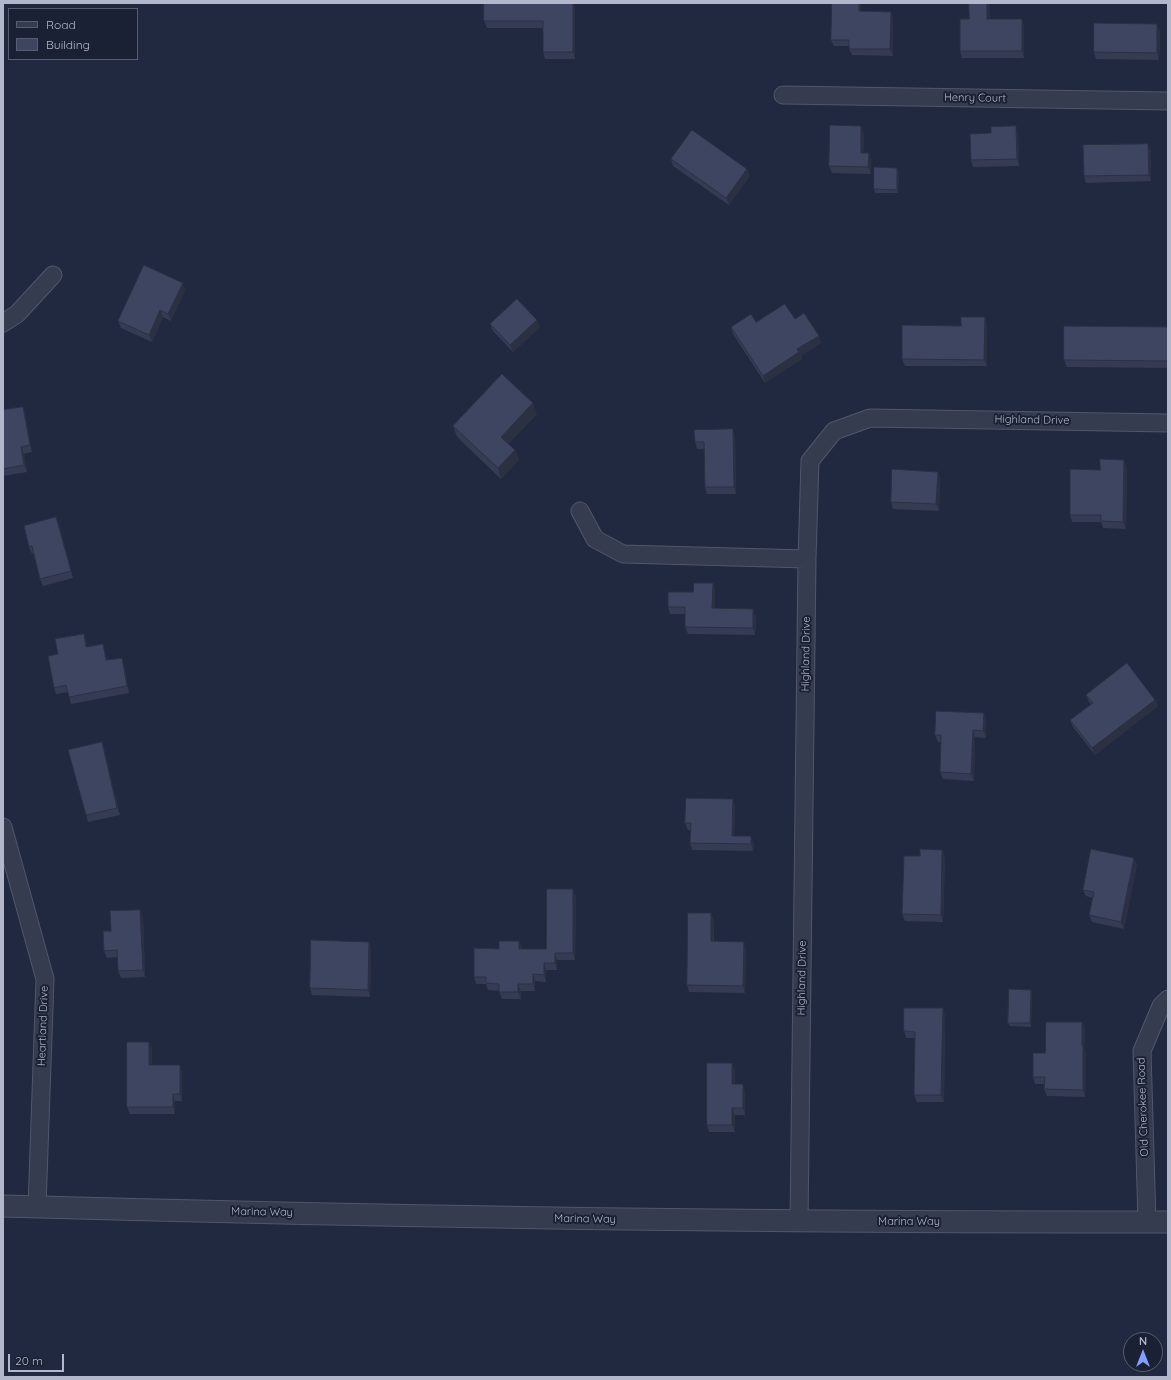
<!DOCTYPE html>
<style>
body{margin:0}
#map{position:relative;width:1171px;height:1380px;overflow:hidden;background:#212940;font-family:Quicksand,sans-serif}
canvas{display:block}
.frame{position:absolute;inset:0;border:4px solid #b2b7cb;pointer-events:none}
.legend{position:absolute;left:8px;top:8px;width:130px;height:52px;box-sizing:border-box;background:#1b2135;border:1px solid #575d71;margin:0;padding:5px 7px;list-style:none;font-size:12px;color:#b2b7cb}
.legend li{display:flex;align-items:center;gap:8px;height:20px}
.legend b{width:20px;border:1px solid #575d71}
.north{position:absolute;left:1123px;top:1332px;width:40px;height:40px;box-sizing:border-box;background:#1b2135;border:1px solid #575d71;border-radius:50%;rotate:0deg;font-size:11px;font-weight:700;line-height:16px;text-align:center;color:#b2b7cb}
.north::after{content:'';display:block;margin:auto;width:14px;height:18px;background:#829eff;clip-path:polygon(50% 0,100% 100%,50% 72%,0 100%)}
.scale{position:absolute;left:8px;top:1354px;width:56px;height:18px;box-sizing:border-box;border:2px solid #b2b7cb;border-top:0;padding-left:5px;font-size:12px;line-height:14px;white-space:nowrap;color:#b2b7cb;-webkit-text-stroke:3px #1b2135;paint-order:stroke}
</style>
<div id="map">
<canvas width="1171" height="1380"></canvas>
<div class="frame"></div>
<ul class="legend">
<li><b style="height:5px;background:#363c50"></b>Road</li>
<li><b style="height:11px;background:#3d4560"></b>Building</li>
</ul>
<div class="north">N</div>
<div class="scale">20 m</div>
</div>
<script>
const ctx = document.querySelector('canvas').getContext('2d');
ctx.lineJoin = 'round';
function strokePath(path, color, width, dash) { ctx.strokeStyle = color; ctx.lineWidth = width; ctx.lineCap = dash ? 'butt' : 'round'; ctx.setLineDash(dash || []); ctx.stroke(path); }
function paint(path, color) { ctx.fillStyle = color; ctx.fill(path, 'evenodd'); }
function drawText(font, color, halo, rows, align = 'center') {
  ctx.font = font + ' Quicksand,sans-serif'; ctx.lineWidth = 4; ctx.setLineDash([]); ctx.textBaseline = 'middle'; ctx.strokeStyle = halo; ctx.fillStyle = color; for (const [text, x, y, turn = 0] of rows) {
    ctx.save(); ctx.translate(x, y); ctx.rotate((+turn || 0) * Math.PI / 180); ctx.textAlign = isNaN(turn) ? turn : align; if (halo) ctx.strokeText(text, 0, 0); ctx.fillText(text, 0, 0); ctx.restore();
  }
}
const minor = new Path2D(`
 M 783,95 L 1168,101
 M 3,323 L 17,314 L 53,275
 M 580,511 L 595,539 L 623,554 L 807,559
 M 3,827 L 45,979 L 37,1207
 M 799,1222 L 807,559 L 810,461 L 834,431 L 870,418 L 1168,423
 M 1147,1222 L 1142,1051 L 1161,1006 L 1168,999`);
const tertiary = new Path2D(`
 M 3,1206 C 391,1217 780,1223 1168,1222`);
strokePath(minor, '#51576b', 19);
strokePath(tertiary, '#51576b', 23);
strokePath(minor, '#363c50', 17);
strokePath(tertiary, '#363c50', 21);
paint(new Path2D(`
 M 575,3 L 575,59 L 545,59 L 543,52 L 543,28 L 487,28 L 484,21 Z
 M 861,3 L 861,11 L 893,19 L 893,56 L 852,55 L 849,49 L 849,46 L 834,46 L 831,40 Z
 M 969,3 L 988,3 L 990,9 L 990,19 L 1024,26 L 1024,58 L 962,58 L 960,51 L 969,19 Z
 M 1160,31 L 1159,60 L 1096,59 L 1094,52 Z
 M 864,133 L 863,153 L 871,160 L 871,174 L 832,173 L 829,166 Z
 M 991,133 L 1018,133 L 1019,166 L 973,167 L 971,160 Z
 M 1151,151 L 1151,181 L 1086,183 L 1084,176 Z
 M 671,159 L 747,169 L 750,176 L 729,205 L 673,166 Z
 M 897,168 L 899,172 L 898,193 L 875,193 L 874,189 Z
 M 185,290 L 171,321 L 163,317 L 152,342 L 121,328 L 118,321 Z
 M 795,319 L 819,336 L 821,343 L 801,356 L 802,359 L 765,383 L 733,334 L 731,327 L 756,322 Z
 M 490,324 L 540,327 L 513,352 L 493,331 Z
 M 987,324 L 987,366 L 905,366 L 902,359 L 961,326 Z
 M 1168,327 L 1168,368 L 1067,367 L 1064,360 Z
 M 23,407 L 25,414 L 32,452 L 24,454 L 27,472 L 3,476 L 3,410 Z
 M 537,414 L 508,444 L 515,450 L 519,460 L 501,479 L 457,437 L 453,426 Z
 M 733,429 L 735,436 L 736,494 L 707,494 L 705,487 L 704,449 L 697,449 L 695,442 Z
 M 1127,467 L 1126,529 L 1103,528 L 1101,522 L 1072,522 L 1070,515 L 1100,470 Z
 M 938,472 L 940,479 L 939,511 L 893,509 L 891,502 Z
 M 59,524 L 73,578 L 43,586 L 40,579 L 33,553 L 32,554 L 29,547 Z
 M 713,583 L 715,590 L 715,608 L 756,616 L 755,635 L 688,634 L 685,627 L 685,614 L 670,614 L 668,607 L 693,592 Z
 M 84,634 L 86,641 L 87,647 L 103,644 L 105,651 L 107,660 L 124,664 L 129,693 L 71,704 L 68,692 L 56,694 L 54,688 L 58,654 Z
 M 1086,695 L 1155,700 L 1158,706 L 1095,755 L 1073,727 L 1070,720 L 1091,704 L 1089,702 Z
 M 986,719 L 986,738 L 975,737 L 974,781 L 943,779 L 940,772 L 941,742 L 938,742 L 935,735 Z
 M 102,742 L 104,749 L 120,815 L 88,822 L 86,815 Z
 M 735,806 L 734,836 L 754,843 L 753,851 L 692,850 L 690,843 L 690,830 L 688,830 L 685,823 Z
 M 942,850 L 945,857 L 943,922 L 905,921 L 902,914 L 920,856 Z
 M 1137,865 L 1124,929 L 1092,922 L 1089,915 L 1093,898 L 1086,896 L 1083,890 Z
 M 576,896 L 575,960 L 557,960 L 557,970 L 546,970 L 546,982 L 535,981 L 535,991 L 521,991 L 521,999 L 502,999 L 499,991 L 488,990 L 486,984 L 476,984 L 474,977 L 499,949 L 522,948 L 522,949 L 546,949 Z
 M 140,910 L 143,917 L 145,977 L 121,978 L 118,971 L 118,957 L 107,958 L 104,951 L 111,931 Z
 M 714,920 L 714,941 L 746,949 L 745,993 L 689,992 L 687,985 Z
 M 369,942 L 371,949 L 370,997 L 312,995 L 310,988 Z
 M 1031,990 L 1032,993 L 1031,1027 L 1010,1026 L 1008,1023 Z
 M 945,1015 L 944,1102 L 917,1102 L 914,1095 L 915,1038 L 906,1038 L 904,1031 Z
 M 1082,1022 L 1085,1029 L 1084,1048 L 1086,1052 L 1085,1097 L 1047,1096 L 1044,1089 L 1045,1084 L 1035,1084 L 1033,1077 L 1045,1053 Z
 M 149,1042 L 152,1049 L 152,1065 L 180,1065 L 182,1072 L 182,1101 L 175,1101 L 175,1114 L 130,1114 L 127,1107 Z
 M 735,1070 L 735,1084 L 745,1091 L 745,1115 L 735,1115 L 735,1132 L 709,1132 L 707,1125 Z`), '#343b53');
paint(new Path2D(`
 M 573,3 L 575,3 L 575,59 L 573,52 Z
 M 859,3 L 861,3 L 861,18 L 859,11 Z
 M 987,3 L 990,9 L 990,26 L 987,19 Z
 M 891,12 L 893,19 L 893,56 L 890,49 Z
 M 1022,19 L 1024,26 L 1024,58 L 1022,51 Z
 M 1157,24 L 1160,31 L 1159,60 L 1157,53 Z
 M 861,126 L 864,133 L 863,160 L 861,153 Z
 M 1016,126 L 1018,133 L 1019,166 L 1017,159 Z
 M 1148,144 L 1151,151 L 1151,181 L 1149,175 Z
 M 869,153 L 871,160 L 871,174 L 868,167 Z
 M 897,168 L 899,172 L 898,193 L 897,190 Z
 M 747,169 L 750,176 L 729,205 L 726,198 Z
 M 183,283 L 185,290 L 171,321 L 168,314 Z
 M 160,310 L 163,317 L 152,342 L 149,335 Z
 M 985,317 L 987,324 L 987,366 L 984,360 Z
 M 537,320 L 540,327 L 513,352 L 510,345 Z
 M 819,336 L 821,343 L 801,356 L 802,359 L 765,383 L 763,376 L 797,349 Z
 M 533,403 L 537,414 L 505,447 L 501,437 Z
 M 23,407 L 25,414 L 32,452 L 30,445 Z
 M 733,429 L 735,436 L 736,494 L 734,487 Z
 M 21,447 L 24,454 L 27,472 L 24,465 Z
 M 515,450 L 519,460 L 501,479 L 498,468 Z
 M 1124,460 L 1127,467 L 1126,529 L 1123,522 Z
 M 938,472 L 940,479 L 939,511 L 936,504 Z
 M 56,517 L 59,524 L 73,578 L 71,571 Z
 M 713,583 L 715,590 L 715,615 L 712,608 Z
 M 753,609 L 756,616 L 755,635 L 753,628 Z
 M 84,634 L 86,641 L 89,654 L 86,647 Z
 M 103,644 L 105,651 L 108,667 L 106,660 Z
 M 122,658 L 124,664 L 129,693 L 127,686 Z
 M 1155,700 L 1158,706 L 1095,755 L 1092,748 Z
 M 984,713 L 986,719 L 986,738 L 983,731 Z
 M 973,730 L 975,737 L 974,781 L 971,774 Z
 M 102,742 L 104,749 L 120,815 L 117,808 Z
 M 733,799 L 735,806 L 734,843 L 732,836 Z
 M 751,836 L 754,843 L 753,851 L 751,844 Z
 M 942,850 L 945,857 L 943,922 L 941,915 Z
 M 1134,858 L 1137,865 L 1124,929 L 1121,922 Z
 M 573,889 L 576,896 L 575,960 L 573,953 Z
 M 140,910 L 143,917 L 145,977 L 143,970 Z
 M 711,913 L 714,920 L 713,948 L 711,941 Z
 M 519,941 L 522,948 L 522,956 L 519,949 Z
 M 369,942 L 371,949 L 370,997 L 368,990 Z
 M 744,942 L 746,949 L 745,993 L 743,986 Z
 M 555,953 L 557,960 L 557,970 L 555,963 Z
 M 544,963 L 546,970 L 546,982 L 544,975 Z
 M 533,974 L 535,981 L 535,991 L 533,984 Z
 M 518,984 L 521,991 L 521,999 L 518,992 Z
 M 1031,990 L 1032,993 L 1031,1027 L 1030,1023 Z
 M 943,1008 L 945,1015 L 944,1102 L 941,1095 Z
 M 1082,1022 L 1085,1029 L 1084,1048 L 1086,1052 L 1085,1097 L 1083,1090 L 1082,1046 Z
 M 149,1042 L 152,1049 L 152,1072 L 149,1065 Z
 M 732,1063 L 735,1070 L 735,1091 L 732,1084 Z
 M 180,1065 L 182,1072 L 182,1101 L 180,1094 Z
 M 743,1084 L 745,1091 L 745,1115 L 743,1108 Z
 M 173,1094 L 175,1101 L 175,1114 L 173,1107 Z
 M 732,1108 L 735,1115 L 735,1132 L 732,1125 Z`), '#2b3043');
const building = new Path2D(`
 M 484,3 L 573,3 L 573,52 L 543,52 L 543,21 L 484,21 Z
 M 832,3 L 859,3 L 859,11 L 891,12 L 890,49 L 849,49 L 849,40 L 831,40 Z
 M 969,3 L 987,3 L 987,19 L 1022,19 L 1022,51 L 960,51 L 960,19 L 969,19 Z
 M 1094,23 L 1157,24 L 1157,53 L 1094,52 Z
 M 830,125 L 861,126 L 861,153 L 869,153 L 868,167 L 829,166 Z
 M 1016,126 L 1017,159 L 971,160 L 970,134 L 991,133 L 991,127 Z
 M 692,130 L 747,169 L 726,198 L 671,159 Z
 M 1148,144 L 1149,175 L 1084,176 L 1083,145 Z
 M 874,167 L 897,168 L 897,190 L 874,189 Z
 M 144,265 L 183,283 L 168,314 L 160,310 L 149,335 L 118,321 Z
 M 517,299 L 537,320 L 510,345 L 490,324 Z
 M 785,304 L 795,319 L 804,313 L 819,336 L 797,349 L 799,352 L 763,376 L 731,327 L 751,314 L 756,322 Z
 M 961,317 L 985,317 L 984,360 L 902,359 L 902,325 L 961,326 Z
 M 1064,326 L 1168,327 L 1168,361 L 1064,360 Z
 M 502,374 L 533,403 L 501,437 L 515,450 L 498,468 L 453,426 Z
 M 23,407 L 30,445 L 21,447 L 24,465 L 3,469 L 3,410 Z
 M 733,429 L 734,487 L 705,487 L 704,442 L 695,442 L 694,430 Z
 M 1100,459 L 1124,460 L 1123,522 L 1101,521 L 1101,515 L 1070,515 L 1070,469 L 1100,470 Z
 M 892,469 L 938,472 L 936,504 L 891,502 Z
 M 56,517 L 71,571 L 40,579 L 32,546 L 29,547 L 24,526 Z
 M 694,583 L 713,583 L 712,608 L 753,609 L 753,628 L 685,627 L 685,607 L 668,607 L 668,592 L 693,592 Z
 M 84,634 L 86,647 L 103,644 L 106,660 L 122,658 L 127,686 L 69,697 L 66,685 L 54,688 L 48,656 L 58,654 L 55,639 Z
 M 1127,663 L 1155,700 L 1092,748 L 1070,720 L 1093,703 L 1086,695 Z
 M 936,711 L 984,713 L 983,731 L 973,730 L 971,774 L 940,772 L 941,735 L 935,735 Z
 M 102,742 L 117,808 L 86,815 L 68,750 Z
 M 686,798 L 733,799 L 732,836 L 751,836 L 751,844 L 690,843 L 691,823 L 685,823 Z
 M 920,849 L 942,850 L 941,915 L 902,914 L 904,856 L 920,856 Z
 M 1091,849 L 1134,858 L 1121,922 L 1089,915 L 1094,892 L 1083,890 Z
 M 547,889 L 573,889 L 573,953 L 555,953 L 555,963 L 544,963 L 544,975 L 533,974 L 533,984 L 518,984 L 518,992 L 499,992 L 499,984 L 486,983 L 486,977 L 474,977 L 474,948 L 499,949 L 499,941 L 519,941 L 519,949 L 546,949 Z
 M 140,910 L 143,970 L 118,971 L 117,950 L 104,951 L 103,931 L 111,931 L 110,911 Z
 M 688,913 L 711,913 L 711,941 L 744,942 L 743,986 L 687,985 Z
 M 311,940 L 369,942 L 368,990 L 310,988 Z
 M 1009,989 L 1031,990 L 1030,1023 L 1008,1023 Z
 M 904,1008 L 943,1008 L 941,1095 L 914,1095 L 915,1032 L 904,1031 Z
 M 1046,1022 L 1082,1022 L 1082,1046 L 1083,1046 L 1083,1090 L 1044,1089 L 1045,1077 L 1033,1077 L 1033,1053 L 1045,1053 Z
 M 127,1042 L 149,1042 L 149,1065 L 180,1065 L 180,1094 L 173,1094 L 173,1107 L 127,1107 Z
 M 707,1063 L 732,1063 L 732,1084 L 743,1084 L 743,1108 L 732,1108 L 732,1125 L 707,1125 Z`);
paint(building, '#3d4560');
strokePath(building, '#2b3043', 1);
drawText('11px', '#b2b7cb', '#1b2135', [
 ["Henry Court",975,98,1],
 ["Highland Drive",1032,420,1],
 ["Highland Drive",806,654,-89],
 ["Highland Drive",802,978,-89],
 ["Heartland Drive",43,1026,-88],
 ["Old Cherokee Road",1143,1107,-92],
 ["Marina Way",262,1212,1],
 ["Marina Way",585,1219,1],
 ["Marina Way",909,1222]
]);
</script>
